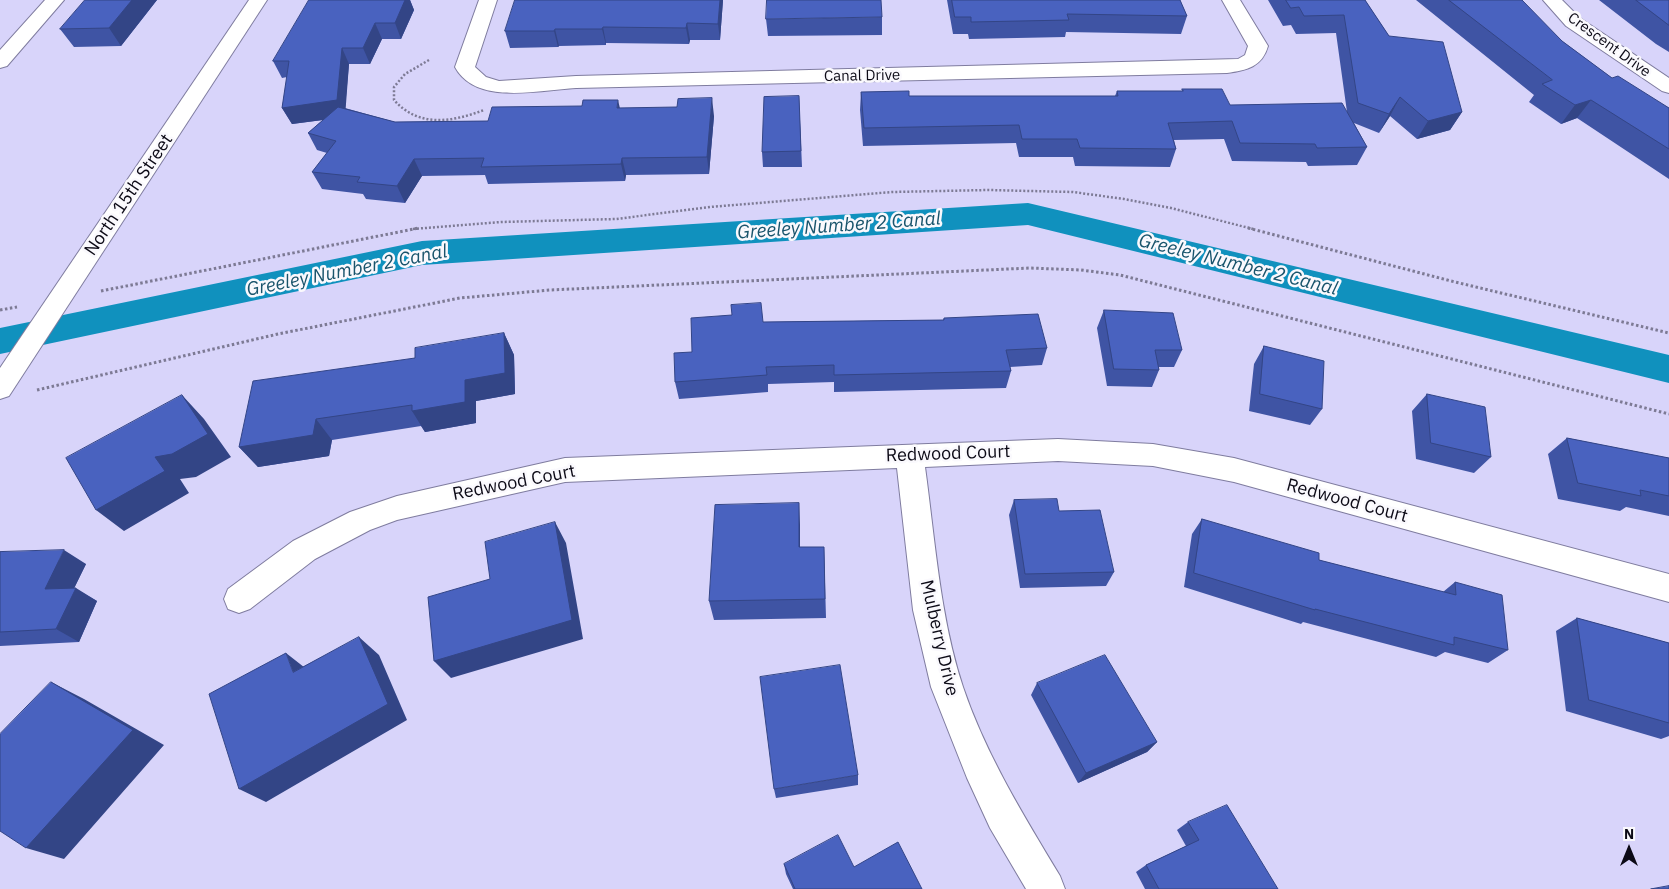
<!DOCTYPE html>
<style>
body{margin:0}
#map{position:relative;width:1669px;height:889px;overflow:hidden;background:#d8d4fa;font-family:"IBM Plex Sans",sans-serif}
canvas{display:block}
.north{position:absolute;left:1604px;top:824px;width:50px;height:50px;-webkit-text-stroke:4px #faf9fd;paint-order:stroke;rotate:0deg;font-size:14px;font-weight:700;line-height:20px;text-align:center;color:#0c0a16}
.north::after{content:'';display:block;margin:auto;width:18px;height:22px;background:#0c0a16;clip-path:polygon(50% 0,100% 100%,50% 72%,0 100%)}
</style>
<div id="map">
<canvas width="1669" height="889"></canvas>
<div class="north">N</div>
</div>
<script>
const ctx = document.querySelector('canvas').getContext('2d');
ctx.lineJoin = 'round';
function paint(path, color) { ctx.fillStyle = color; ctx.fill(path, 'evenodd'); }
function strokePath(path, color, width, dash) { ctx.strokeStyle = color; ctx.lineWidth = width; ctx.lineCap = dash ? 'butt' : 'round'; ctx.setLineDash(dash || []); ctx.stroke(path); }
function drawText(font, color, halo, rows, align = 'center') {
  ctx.font = font + ' "IBM Plex Sans",sans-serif'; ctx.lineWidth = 5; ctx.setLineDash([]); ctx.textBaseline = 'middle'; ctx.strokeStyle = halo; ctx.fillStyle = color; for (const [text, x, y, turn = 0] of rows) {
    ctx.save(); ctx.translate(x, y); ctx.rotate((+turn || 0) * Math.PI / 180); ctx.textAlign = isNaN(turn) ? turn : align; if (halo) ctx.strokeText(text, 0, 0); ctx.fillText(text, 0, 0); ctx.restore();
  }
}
paint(new Path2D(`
 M 1028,203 L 1669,355 L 1669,383 L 1028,225 L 422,265 L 0,354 L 0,328 L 422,241 Z`), '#1091be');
const minor = new Path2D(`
 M 45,0 L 64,0 L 7,66 L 0,68 L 0,50 Z
 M 479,0 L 497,0 L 475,67 L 486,77 L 499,81 L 576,76 L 1238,59 L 1245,55 L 1248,46 L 1222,0 L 1240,0 L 1268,46 C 1262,67 1247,70 1227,73 L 576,88 C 539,90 476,106 455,67 Z
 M 1543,0 L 1562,0 L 1580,18 L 1669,78 L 1669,93 L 1662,91 L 1566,26 Z
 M 1058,439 L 1153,444 L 1234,458 L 1669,574 L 1669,602 L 1234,482 L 1153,466 L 1058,461 L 925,467 C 935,539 940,618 963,687 C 986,755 1024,816 1060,876 L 1065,889 L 1026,889 L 990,828 L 967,778 L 931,687 L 913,610 L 897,468 L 565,482 L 397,520 L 370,530 L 315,559 L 250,609 L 239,613 L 228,609 L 224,599 L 228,589 L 293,541 L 350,512 L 397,496 L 565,458 Z`);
const tertiary = new Path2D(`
 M 249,0 L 267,0 L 9,396 L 0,399 L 0,368 Z`);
strokePath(minor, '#7f7c9f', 2);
strokePath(tertiary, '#7f7c9f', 2);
strokePath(new Path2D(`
 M 429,60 L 405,74 L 394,87 L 394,100 C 419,128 452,122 484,110
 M 413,229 L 501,222 L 616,219 L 710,207 L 892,192 L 988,190 L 1073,192 L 1124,199 L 1171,208 L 1253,229`), '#7d7a94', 2.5, [2, 2]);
strokePath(new Path2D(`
 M 1248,228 L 1455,282 L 1669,333
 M 101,291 L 419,228
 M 0,310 L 17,307
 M 37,390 L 278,334 L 460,298 L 550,290 L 1030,268 L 1081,270 L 1120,275 L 1669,414`), '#7d7a94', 3, [2.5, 2.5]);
paint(minor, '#fff');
paint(tertiary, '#fff');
paint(new Path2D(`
 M 85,0 L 157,0 L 121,46 L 74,47 L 60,29 Z
 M 309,0 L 410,0 L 414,10 L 401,39 L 382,39 L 370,64 L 349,64 L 345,108 L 395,122 L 488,121 L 620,108 L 714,116 L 709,174 L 626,175 L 625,181 L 488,184 L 485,175 L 422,176 L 405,203 L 366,199 L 363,194 L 322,189 L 312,172 L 327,153 L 317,150 L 308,133 L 323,120 L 292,124 L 282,108 L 287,77 L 282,78 L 273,61 Z
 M 515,0 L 723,0 L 720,40 L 690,40 L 689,44 L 606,43 L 606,45 L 559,46 L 558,47 L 510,48 L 505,31 Z
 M 947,0 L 1180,0 L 1187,16 L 1181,34 L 1066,32 L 1065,37 L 969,39 L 968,34 L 953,34 Z
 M 1268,0 L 1365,0 L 1389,36 L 1462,112 L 1450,130 L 1417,139 L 1390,116 L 1379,133 L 1354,123 L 1367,147 L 1357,165 L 1308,166 L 1306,162 L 1232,161 L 1224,139 L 1174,140 L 1176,149 L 1170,167 L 1075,166 L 1073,157 L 1019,157 L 1016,143 L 863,146 L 860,110 L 861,92 L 909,96 L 1115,96 L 1117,91 L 1182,91 L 1182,89 L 1230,105 L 1347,112 L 1336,33 L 1296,34 L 1291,25 L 1283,26 Z
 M 1416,0 L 1515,0 L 1562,41 L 1612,78 L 1669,108 L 1669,179 L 1577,118 L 1561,124 L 1529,102 L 1534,95 Z
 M 1599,0 L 1669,0 L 1669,52 L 1656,44 Z
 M 882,17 L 882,35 L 768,36 L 766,19 Z
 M 799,96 L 802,167 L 763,167 L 762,152 Z
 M 1104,310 L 1182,350 L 1174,367 L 1159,367 L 1159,370 L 1152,387 L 1107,386 L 1097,328 Z
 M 732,315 L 763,322 L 943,320 L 944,318 L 1047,348 L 1042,365 L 1010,367 L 1011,371 L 1006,388 L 834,392 L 834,382 L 768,384 L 768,392 L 679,399 L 675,382 L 692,352 Z
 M 504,333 L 514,355 L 515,394 L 476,401 L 476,423 L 425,432 L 421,426 L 332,440 L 329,456 L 258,467 L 239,447 L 415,358 Z
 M 1264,346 L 1322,409 L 1310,425 L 1249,411 L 1254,364 Z
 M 1427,394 L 1491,457 L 1474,473 L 1416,459 L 1412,411 Z
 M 1567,438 L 1669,458 L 1669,516 L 1626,507 L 1620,511 L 1558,499 L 1548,454 Z
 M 1014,500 L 1114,572 L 1106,586 L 1020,588 L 1009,515 Z
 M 1202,519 L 1319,560 L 1443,592 L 1455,582 L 1508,650 L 1488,663 L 1445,652 L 1436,657 L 1303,622 L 1301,624 L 1184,587 L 1192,534 Z
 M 800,525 L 800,547 L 824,547 L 826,618 L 714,620 L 709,601 Z
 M 0,552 L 86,564 L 74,588 L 97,601 L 79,642 L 0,646 Z
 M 1577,618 L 1669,643 L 1669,736 L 1661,739 L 1566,711 L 1556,631 Z
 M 1037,683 L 1157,742 L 1147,752 L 1078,783 L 1031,695 Z
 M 858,775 L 858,785 L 776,798 L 774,789 Z
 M 1188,822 L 1278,889 L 1145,889 L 1136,872 L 1146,865 L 1186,846 L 1177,830 Z
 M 784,864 L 854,867 L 922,889 L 793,889 L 786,874 Z`), '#3f54a4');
paint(new Path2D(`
 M 132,0 L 157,0 L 121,46 L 109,28 Z
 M 405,0 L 410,0 L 414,10 L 401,39 L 395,23 Z
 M 720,0 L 723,0 L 720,40 L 718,24 Z
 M 375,23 L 382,39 L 370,64 L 363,48 Z
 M 687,23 L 690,40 L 689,44 L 686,28 Z
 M 603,27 L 606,43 L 606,45 L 602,29 Z
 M 555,29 L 559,46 L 558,47 L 554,31 Z
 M 342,48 L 349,64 L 345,117 L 292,124 L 282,108 Z
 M 1400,97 L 1390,116 L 1379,133 L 1389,114 Z
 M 712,98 L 714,116 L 709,174 L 707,157 Z
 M 618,100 L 622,117 L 617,108 Z
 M 1591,100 L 1577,118 L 1561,124 L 1575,105 Z
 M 1462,112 L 1450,130 L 1417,139 L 1428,121 Z
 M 622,158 L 626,175 L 625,181 L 621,164 Z
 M 414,159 L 422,176 L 405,203 L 397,186 Z
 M 504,333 L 514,355 L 515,394 L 476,401 L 476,423 L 425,432 L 412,411 L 465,380 Z
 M 182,395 L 204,419 L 231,457 L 196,477 L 180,479 L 189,493 L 124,531 L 96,510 L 155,457 Z
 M 316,419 L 332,440 L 329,456 L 258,467 L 239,447 Z
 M 799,503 L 800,525 L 800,568 L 799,547 Z
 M 555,522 L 566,543 L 583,639 L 451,678 L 434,661 Z
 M 64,550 L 86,564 L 67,603 L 45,589 Z
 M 76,588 L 97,601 L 79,642 L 56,629 Z
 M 359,637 L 379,655 L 407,720 L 266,802 L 239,789 Z
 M 286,653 L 309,671 L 293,672 Z
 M 51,682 L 84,699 L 164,745 L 64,859 L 26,848 Z
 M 1157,742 L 1147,752 L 1078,783 L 1086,773 Z`), '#334586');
const building = new Path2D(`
 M 85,0 L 132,0 L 109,28 L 60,29 Z
 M 309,0 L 405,0 L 395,23 L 375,23 L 363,48 L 342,48 L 337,100 L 282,108 L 289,61 L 273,61 Z
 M 515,0 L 720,0 L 718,24 L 687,23 L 686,28 L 603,27 L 602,29 L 555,29 L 554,31 L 505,31 Z
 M 767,0 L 881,0 L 882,17 L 766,19 Z
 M 952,0 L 1180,0 L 1187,16 L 1067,14 L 1069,20 L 971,22 L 971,17 L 955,17 Z
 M 1286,0 L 1365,0 L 1389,36 L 1443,42 L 1462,112 L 1428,121 L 1400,97 L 1389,114 L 1358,103 L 1344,15 L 1304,16 L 1299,7 L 1291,8 Z
 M 1449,0 L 1522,0 L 1562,41 L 1612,78 L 1618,76 L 1669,108 L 1669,149 L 1591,100 L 1575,105 L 1542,84 L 1552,80 Z
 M 1636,0 L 1669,0 L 1669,25 Z
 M 1182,89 L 1222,89 L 1230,105 L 1342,103 L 1367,147 L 1317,148 L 1315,144 L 1240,143 L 1232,121 L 1168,123 L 1176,149 L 1080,148 L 1077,139 L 1022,139 L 1019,125 L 864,128 L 861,92 L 909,91 L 909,96 L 1118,96 L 1117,91 L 1183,91 Z
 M 799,96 L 801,151 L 762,152 L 764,97 Z
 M 712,98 L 707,157 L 622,158 L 621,164 L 481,167 L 484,158 L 414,159 L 397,186 L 357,182 L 360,177 L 312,172 L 336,141 L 308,133 L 338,107 L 395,122 L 488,121 L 492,107 L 582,106 L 583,100 L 618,100 L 617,108 L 677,107 L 678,99 Z
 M 761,303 L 763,322 L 944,320 L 944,318 L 1038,314 L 1047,348 L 1006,350 L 1011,371 L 834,375 L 834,365 L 766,367 L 767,375 L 675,382 L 674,353 L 692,352 L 691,318 L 732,315 L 731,305 Z
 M 1104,310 L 1173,313 L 1182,350 L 1155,350 L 1159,370 L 1114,369 Z
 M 504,333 L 505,373 L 465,380 L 465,402 L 412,411 L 412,405 L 316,419 L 313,435 L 239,447 L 253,381 L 415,358 L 415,348 Z
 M 1264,346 L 1324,361 L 1322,409 L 1260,394 Z
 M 1427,394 L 1485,407 L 1491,457 L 1431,443 Z
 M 182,395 L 208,434 L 172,454 L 155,457 L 165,471 L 96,510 L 66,458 Z
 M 1567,438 L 1669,458 L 1669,496 L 1640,490 L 1641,496 L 1578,483 Z
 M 1057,499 L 1059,511 L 1100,510 L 1114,572 L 1025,574 L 1014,500 Z
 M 799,503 L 799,547 L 824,547 L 825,599 L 709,601 L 715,505 Z
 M 1202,519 L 1319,553 L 1319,560 L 1456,595 L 1455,582 L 1502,595 L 1508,650 L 1454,637 L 1454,645 L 1315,609 L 1315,610 L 1194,573 Z
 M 555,522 L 572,620 L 434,661 L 428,597 L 490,579 L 485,542 Z
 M 64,550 L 45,589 L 76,588 L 56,629 L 0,632 L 0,552 Z
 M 1577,618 L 1669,643 L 1669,723 L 1589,700 Z
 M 359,637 L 388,704 L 239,789 L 209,694 L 286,653 L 293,672 Z
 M 1105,655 L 1157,742 L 1086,773 L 1037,683 Z
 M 840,665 L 858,775 L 774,789 L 760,677 Z
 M 51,682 L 133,730 L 26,848 L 0,831 L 0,734 Z
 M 1227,805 L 1278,889 L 1159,889 L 1146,865 L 1199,840 L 1188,822 Z
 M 838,835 L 854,867 L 898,842 L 922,889 L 795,889 L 784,864 Z
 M 1669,886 L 1669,889 L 1651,889 Z`);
paint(building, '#4962bf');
strokePath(building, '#334586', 1);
drawText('15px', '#0c0a16', '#faf9fd', [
 ["Crescent Drive",1609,45,36],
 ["Canal Drive",862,76,-1]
]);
drawText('18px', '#0c0a16', '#faf9fd', [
 ["North 15th Street",129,195,-56],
 ["Redwood Court",948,454,-2],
 ["Redwood Court",514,483,-11],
 ["Redwood Court",1347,501,15],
 ["Mulberry Drive",939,638,77]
]);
drawText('italic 19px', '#19546c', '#faf9fd', [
 ["Greeley Number 2 Canal",839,226,-4],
 ["Greeley Number 2 Canal",1238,265,14],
 ["Greeley Number 2 Canal",347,271,-11]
]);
</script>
